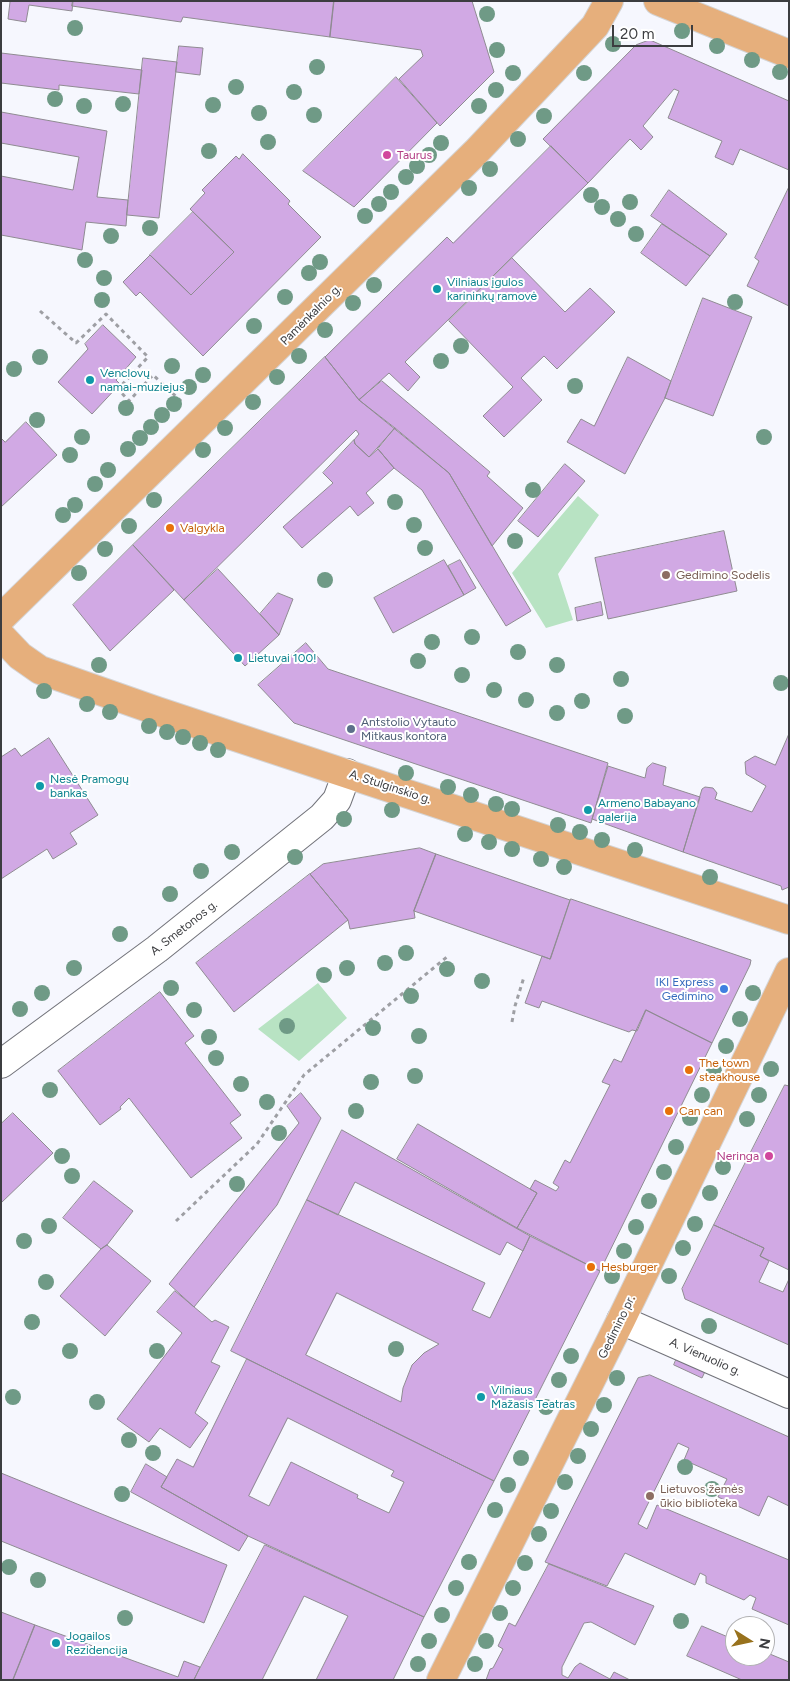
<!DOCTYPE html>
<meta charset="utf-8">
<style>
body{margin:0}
#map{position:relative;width:790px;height:1681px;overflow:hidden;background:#f6f7fe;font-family:Figtree,sans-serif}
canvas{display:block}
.frame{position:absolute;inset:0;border:2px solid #3c3d40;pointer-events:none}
.north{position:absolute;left:725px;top:1616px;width:50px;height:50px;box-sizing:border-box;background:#fff;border:1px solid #b1b1b3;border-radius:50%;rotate:100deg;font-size:14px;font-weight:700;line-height:20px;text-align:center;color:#3c3d40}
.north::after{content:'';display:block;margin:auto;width:18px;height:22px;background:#98721d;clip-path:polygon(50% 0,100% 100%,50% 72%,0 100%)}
.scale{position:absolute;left:612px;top:25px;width:81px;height:22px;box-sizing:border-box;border:2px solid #3c3d40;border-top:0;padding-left:6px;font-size:15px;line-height:18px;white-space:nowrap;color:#3c3d40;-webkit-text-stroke:4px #fff;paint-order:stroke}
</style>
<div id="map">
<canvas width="790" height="1681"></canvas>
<div class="frame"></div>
<div class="north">N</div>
<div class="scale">20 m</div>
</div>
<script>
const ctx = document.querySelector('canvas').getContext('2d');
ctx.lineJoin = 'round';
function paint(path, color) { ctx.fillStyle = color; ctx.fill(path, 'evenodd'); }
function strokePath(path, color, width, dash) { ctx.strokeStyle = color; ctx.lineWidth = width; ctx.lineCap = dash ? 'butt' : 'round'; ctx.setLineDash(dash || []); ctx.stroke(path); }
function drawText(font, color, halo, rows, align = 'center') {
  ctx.font = font + ' Figtree,sans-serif'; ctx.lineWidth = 4; ctx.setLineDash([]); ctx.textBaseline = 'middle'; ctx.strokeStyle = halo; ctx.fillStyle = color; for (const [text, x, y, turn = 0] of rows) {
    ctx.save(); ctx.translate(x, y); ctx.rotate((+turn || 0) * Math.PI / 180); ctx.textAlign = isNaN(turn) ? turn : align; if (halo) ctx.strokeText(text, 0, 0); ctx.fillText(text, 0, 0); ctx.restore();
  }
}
paint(new Path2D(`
 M 578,496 L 599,515 L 558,574 L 573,620 L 546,628 L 512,573 Z
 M 318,983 L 347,1018 L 299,1061 L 258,1029 Z`), '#b8e3c3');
const building = new Path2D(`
 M 2,1 L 73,1 L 72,11 L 29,5 L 26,22 L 8,19 L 10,2 Z
 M 73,1 L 334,1 L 330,37 L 183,17 L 181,22 L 72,6 Z
 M 334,1 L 472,1 L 494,72 L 440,126 L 399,79 L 423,56 L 421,50 L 330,37 Z
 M 650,40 L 789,101 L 789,170 L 740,149 L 733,165 L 715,157 L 722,141 L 668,118 L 679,91 L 674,89 L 643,126 L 653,137 L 641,150 L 630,139 L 588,183 L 543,139 L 636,45 Z
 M 179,46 L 203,48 L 200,75 L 176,72 Z
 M 1,53 L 142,70 L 139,94 L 59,85 L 59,90 L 1,83 Z
 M 143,58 L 177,62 L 159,218 L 127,215 Z
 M 396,77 L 437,123 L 354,207 L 303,171 Z
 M 1,112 L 107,131 L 97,197 L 128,200 L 126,226 L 86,222 L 82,250 L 1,235 L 1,176 L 73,190 L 79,157 L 1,143 Z
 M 551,146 L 588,183 L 405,362 L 420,377 L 408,391 L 389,373 L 359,400 L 325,357 L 447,237 L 453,243 Z
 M 243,154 L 290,201 L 288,204 L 321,237 L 203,356 L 140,292 L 136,296 L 123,282 L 150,255 L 191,295 L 234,252 L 190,209 L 205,193 L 202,190 L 236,156 L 239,159 Z
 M 789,187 L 789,306 L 747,286 L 759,261 L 755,258 Z
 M 669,190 L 727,234 L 710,256 L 651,216 Z
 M 193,212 L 234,252 L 191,295 L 150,255 Z
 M 662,224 L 710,256 L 686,286 L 641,253 Z
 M 512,258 L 565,312 L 590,288 L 615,312 L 557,369 L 544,356 L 521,378 L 542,400 L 504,437 L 483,416 L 513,387 L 449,321 Z
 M 703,298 L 752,317 L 713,416 L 665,398 Z
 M 103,325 L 136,357 L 116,380 L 120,384 L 92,414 L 58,382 L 88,349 L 85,344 Z
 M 325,357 L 359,400 L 395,428 L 369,457 L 355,444 L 354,440 L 359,434 L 356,430 L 184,600 L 133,545 Z
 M 628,357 L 671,381 L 665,398 L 625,474 L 567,442 L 581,419 L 594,426 Z
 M 382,381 L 490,472 L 487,476 L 523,508 L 492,546 L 449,473 L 359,400 Z
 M 26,422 L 57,455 L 1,507 L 1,438 L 5,442 Z
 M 395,428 L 449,473 L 531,611 L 506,626 L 422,490 L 394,468 L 378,449 Z
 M 354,440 L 355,444 L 369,457 L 378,449 L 394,468 L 366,493 L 374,503 L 358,516 L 350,506 L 302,548 L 283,527 L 333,483 L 323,473 Z
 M 565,464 L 585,481 L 538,537 L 518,521 Z
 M 724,531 L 737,591 L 608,619 L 595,558 Z
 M 133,545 L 174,590 L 110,651 L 73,605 Z
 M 444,560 L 464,595 L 393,633 L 374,598 Z
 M 460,560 L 476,588 L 464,595 L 448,566 Z
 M 218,569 L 279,635 L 245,666 L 184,600 Z
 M 278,593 L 293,599 L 279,635 L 260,614 Z
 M 601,602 L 603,615 L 577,621 L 575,608 Z
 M 306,643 L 328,669 L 608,763 L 591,823 L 294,723 L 258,685 Z
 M 789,734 L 789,887 L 782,890 L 781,886 L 683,852 L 702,789 L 705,787 L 713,788 L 717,793 L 715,799 L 752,812 L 766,786 L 746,774 L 745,762 L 755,756 L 775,765 Z
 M 49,738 L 98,815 L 70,833 L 77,844 L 53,859 L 47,849 L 1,879 L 1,757 L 15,748 L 21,756 Z
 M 653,763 L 666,767 L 663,785 L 700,797 L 683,852 L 592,819 L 608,766 L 645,778 L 647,768 Z
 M 420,848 L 436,854 L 414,911 L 415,918 L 350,929 L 348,920 L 310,874 L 323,864 Z
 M 436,854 L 570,900 L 550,959 L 414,911 Z
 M 310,874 L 348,920 L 234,1012 L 196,963 Z
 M 571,899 L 751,960 L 750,965 L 712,1043 L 646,1010 L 637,1031 L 632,1030 L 629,1032 L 542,1001 L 539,1008 L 525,1003 L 542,956 L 550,959 Z
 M 160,992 L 194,1036 L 185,1043 L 241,1115 L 230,1123 L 242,1138 L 191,1178 L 129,1098 L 120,1107 L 121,1109 L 100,1125 L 58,1071 Z
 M 646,1010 L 712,1043 L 600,1271 L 517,1228 L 537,1193 L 530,1189 L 535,1180 L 556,1191 L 559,1187 L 553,1183 L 565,1160 L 570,1163 L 610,1085 L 602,1082 L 614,1059 L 621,1062 Z
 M 785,1085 L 789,1086 L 789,1270 L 760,1256 L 764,1248 L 714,1225 Z
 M 301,1093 L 321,1118 L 277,1205 L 194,1307 L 169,1284 L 299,1123 L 287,1106 Z
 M 13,1113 L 53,1153 L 1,1203 L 1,1124 Z
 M 418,1124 L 537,1193 L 517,1228 L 397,1159 Z
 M 342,1130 L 530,1236 L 523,1251 L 507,1242 L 500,1255 L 355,1182 L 338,1215 L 307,1200 Z
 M 94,1181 L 133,1211 L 107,1245 L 101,1249 L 63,1218 Z
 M 307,1200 L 485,1283 L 472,1310 L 490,1318 L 530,1236 L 600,1271 L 494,1481 L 231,1351 ZM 337,1293 L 439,1344 L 424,1353 L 412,1365 L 403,1388 L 401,1402 L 306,1355 Z
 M 714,1225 L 764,1248 L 760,1256 L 769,1261 L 759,1282 L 783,1292 L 789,1279 L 789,1345 L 685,1299 L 682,1289 Z
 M 107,1245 L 151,1281 L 105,1336 L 60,1296 L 101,1249 Z
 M 175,1291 L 212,1322 L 215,1320 L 229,1327 L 211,1362 L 220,1366 L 195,1413 L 208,1423 L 190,1448 L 160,1428 L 149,1442 L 117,1419 L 182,1333 L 157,1312 Z
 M 680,1350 L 709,1363 L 702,1378 L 674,1365 Z
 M 247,1359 L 494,1481 L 424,1617 L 248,1536 L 161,1487 L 177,1459 L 193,1467 ZM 288,1418 L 394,1471 L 391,1476 L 404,1482 L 389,1513 L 357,1498 L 358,1495 L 291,1462 L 269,1506 L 249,1496 Z
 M 650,1375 L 789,1437 L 789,1506 L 768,1496 L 759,1516 L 718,1497 L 727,1479 L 684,1460 L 689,1448 L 678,1443 L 638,1524 L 647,1529 L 657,1505 L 789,1560 L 789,1625 L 752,1609 L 756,1598 L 750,1595 L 744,1600 L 706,1583 L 706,1576 L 700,1573 L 695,1585 L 625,1553 L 607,1586 L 545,1562 L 638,1378 Z
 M 146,1464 L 167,1477 L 161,1487 L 248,1536 L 239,1551 L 131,1492 Z
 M 1,1473 L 227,1565 L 204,1623 L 1,1541 Z
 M 265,1545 L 424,1617 L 393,1680 L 316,1680 L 348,1616 L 304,1596 L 262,1680 L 194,1680 Z
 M 549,1564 L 654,1606 L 635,1645 L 591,1622 L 584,1623 L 562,1667 L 562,1675 L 568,1678 L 575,1667 L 580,1663 L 610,1679 L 614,1672 L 630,1680 L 486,1680 L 490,1669 L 493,1668 L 503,1649 L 498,1646 L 509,1623 L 515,1626 Z
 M 1,1612 L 35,1625 L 13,1680 L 1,1680 Z
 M 35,1625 L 178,1677 L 184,1661 L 200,1667 L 194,1680 L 13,1680 Z
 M 702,1626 L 735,1640 L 735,1656 L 765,1656 L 765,1652 L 789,1662 L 789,1680 L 742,1680 L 687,1656 Z`);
paint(building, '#d1a9e4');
strokePath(building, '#8f8b92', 1);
const minor = new Path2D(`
 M 1,1064 L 157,949 L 322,817 L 337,800 L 347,773
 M 621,1320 L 789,1394`);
const major = new Path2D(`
 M 658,1 L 789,54
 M 1,618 L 476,152 L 595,26 L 609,1
 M 1,636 L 20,656 L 40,670 L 157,711 L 789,920
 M 441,1680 L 621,1320 L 789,972`);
strokePath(minor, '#72737a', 30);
strokePath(major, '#d4d4d5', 30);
strokePath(new Path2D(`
 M 40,311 L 76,343 L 106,314 L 148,357 L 118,389 L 129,401 L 153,375 L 182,402
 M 512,1022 L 515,1006 L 524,977
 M 176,1221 L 257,1144 L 304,1075 L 448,956`), '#9e9fa4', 3, [4, 4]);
strokePath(minor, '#fff', 28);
strokePath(major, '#e6af7c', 28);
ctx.fillStyle = '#6f9a86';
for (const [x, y] of [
 [487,14],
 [75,28],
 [682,31],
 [613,44],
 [717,46],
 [497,50],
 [752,60],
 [317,67],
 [780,72],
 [513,73],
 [584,73],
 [236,87],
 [496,90],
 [294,92],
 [55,99],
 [123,104],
 [213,105],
 [84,106],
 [479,106],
 [259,113],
 [314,115],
 [544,116],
 [518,139],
 [268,142],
 [441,143],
 [209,151],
 [429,155],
 [417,166],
 [490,169],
 [406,177],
 [469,188],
 [391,192],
 [591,195],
 [630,202],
 [379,204],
 [602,207],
 [365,216],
 [618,219],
 [150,228],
 [636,234],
 [111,236],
 [85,260],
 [320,262],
 [309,273],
 [104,278],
 [374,285],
 [285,297],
 [102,300],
 [735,302],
 [353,303],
 [254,326],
 [325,330],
 [461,346],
 [299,356],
 [40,357],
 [441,361],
 [172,366],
 [14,369],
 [203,375],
 [277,377],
 [575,386],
 [189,387],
 [253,402],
 [174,404],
 [126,408],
 [162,415],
 [37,420],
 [151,427],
 [225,428],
 [82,437],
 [764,437],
 [140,438],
 [128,449],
 [203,450],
 [70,455],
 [108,470],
 [95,484],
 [533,490],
 [154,500],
 [395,502],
 [75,505],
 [63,515],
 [414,525],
 [129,526],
 [515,541],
 [425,548],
 [105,549],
 [79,573],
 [325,580],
 [472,637],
 [432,642],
 [518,652],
 [418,661],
 [99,665],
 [557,665],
 [462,675],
 [621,679],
 [781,683],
 [494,690],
 [44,691],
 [526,700],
 [582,701],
 [87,704],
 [110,712],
 [557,713],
 [625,716],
 [149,726],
 [167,732],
 [183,737],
 [200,743],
 [218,750],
 [406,773],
 [448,787],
 [471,795],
 [496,804],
 [512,809],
 [392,810],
 [344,819],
 [558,825],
 [580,832],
 [465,834],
 [602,840],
 [489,842],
 [512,849],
 [635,850],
 [232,852],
 [295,857],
 [541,859],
 [564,867],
 [201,871],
 [710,877],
 [170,894],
 [120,934],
 [406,953],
 [385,963],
 [74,968],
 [347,968],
 [447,969],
 [324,975],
 [482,981],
 [171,988],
 [42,993],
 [753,993],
 [411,996],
 [20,1009],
 [194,1010],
 [740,1019],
 [287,1026],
 [373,1028],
 [419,1036],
 [209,1037],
 [726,1046],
 [216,1058],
 [771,1069],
 [714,1071],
 [415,1076],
 [371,1082],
 [241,1084],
 [50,1090],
 [702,1095],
 [759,1095],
 [267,1102],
 [356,1111],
 [690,1118],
 [747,1119],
 [279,1133],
 [676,1147],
 [62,1156],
 [723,1167],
 [664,1172],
 [72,1176],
 [237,1184],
 [710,1193],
 [649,1201],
 [695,1224],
 [49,1226],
 [636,1227],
 [24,1241],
 [683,1248],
 [624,1251],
 [612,1276],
 [669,1276],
 [46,1282],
 [32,1322],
 [709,1326],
 [396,1349],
 [70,1351],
 [157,1351],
 [571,1356],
 [617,1378],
 [559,1380],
 [13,1397],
 [97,1402],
 [604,1405],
 [546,1407],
 [591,1429],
 [129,1440],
 [153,1453],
 [578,1456],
 [521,1458],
 [685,1467],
 [565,1482],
 [508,1485],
 [712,1489],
 [122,1494],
 [495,1510],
 [551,1511],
 [539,1534],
 [469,1562],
 [525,1563],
 [9,1567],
 [38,1580],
 [456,1588],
 [513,1588],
 [500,1613],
 [442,1615],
 [125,1618],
 [681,1621],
 [429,1641],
 [486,1641],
 [418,1664],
 [475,1664]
]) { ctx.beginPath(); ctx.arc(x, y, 8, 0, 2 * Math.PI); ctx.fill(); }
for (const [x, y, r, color] of [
 [387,155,5,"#d1479c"],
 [437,289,5,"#0f9aa8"],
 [90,380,5,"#0f9aa8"],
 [170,528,5,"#e8710a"],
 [666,575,5,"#8d6e63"],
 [238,658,5,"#0f9aa8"],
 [351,729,5,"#5c6f8a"],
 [40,786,5,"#0f9aa8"],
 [588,810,5,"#0f9aa8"],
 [724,989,5,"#3f7fe0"],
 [689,1070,5,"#e8710a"],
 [669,1111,5,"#e8710a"],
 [769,1156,5,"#d1479c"],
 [591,1267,5,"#e8710a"],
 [481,1397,5,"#0f9aa8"],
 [650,1496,5,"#8d6e63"],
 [56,1643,5,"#0f9aa8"]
]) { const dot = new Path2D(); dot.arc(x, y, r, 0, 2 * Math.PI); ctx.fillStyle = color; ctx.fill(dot); strokePath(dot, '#fff', 2); }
drawText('12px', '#b23c85', '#fff', [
 ["Taurus",397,155],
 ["Neringa",759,1156,"right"]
], 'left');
drawText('12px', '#0d838f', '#fff', [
 ["Vilniaus įgulos",447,282],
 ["karininkų ramovė",447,296],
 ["Venclovų",100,373],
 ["namai-muziejus",100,387],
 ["Lietuvai 100!",248,658],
 ["Nesė Pramogų",50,779],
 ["bankas",50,793],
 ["Armeno Babayano",598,803],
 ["galerija",598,817],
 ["Vilniaus",491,1390],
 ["Mažasis Teatras",491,1404],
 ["Jogailos",66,1636],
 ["Rezidencija",66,1650]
], 'left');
drawText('12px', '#3c3d40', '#fff', [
 ["Pamėnkalnio g.",311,315,-45],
 ["A. Stulginskio g.",390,787,18],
 ["A. Smetonos g.",184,928,-38],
 ["Gedimino pr.",617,1327,-64],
 ["A. Vienuolio g.",705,1357,24]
]);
drawText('12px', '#c56008', '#fff', [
 ["Valgykla",180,528],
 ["The town",699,1063],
 ["steakhouse",699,1077],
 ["Can can",679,1111],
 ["Hesburger",601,1267]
], 'left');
drawText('12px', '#785e54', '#fff', [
 ["Gedimino Sodelis",676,575],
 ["Lietuvos žemės",660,1489],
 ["ūkio biblioteka",660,1503]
], 'left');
drawText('12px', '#4e5e75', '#fff', [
 ["Antstolio Vytauto",361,722],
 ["Mitkaus kontora",361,736]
], 'left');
drawText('12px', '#366cbe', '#fff', [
 ["IKI Express",714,982],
 ["Gedimino",714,996]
], 'right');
</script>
